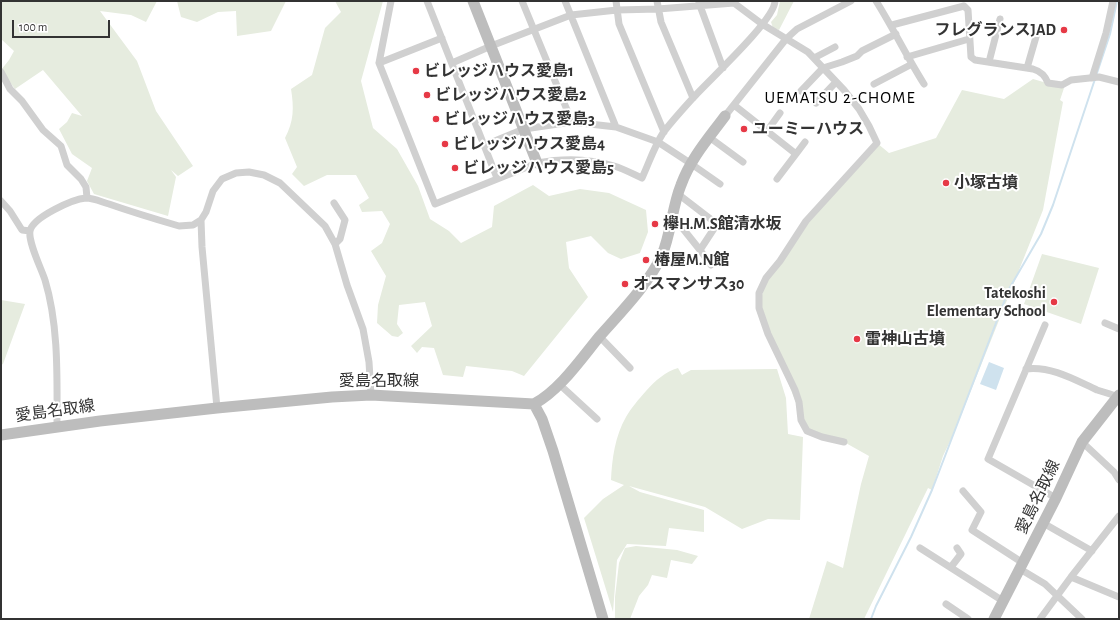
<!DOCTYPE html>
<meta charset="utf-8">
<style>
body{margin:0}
#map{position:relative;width:1120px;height:620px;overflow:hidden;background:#fff;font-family:"Alegreya Sans",sans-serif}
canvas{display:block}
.frame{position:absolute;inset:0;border:2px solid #333;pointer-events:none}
.scale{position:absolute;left:12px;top:20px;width:98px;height:18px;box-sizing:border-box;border:2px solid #333;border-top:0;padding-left:5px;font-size:12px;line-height:14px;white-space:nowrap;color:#333;-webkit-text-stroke:3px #fff;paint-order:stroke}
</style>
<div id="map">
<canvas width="1120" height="620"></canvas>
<div class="frame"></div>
<div class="scale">100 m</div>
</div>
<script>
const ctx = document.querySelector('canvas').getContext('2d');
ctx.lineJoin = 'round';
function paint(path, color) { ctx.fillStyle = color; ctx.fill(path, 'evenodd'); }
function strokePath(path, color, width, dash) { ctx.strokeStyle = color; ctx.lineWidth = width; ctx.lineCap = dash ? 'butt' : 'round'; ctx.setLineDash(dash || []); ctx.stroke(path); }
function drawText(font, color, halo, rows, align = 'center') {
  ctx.font = font + ' "Alegreya Sans","Noto Sans JP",sans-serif'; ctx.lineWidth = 4; ctx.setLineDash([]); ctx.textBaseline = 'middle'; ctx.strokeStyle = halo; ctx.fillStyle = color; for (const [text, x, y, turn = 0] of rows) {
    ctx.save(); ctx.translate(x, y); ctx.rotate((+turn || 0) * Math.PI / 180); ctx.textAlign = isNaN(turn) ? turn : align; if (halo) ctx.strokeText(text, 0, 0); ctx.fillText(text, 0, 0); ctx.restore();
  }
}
paint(new Path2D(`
 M 1,1 L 157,1 L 146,22 L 131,15 L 100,11 L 137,61 L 156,111 L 193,166 L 178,176 L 171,170 L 176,177 L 168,216 L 94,194 L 87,181 L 92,168 L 72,154 L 59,129 L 67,122 L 72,113 L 82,116 L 43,70 L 15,89 L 1,70 L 9,60 L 14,51 L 1,39 Z
 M 177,1 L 286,1 L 271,31 L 237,36 L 236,11 L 218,12 L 197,22 L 181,17 Z
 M 335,1 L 383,1 L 361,81 L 373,128 L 397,149 L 418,186 L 430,219 L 449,231 L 461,243 L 492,227 L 494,206 L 533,185 L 549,196 L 580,189 L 609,193 L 646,210 L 648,232 L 640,253 L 621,259 L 608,253 L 591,236 L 566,242 L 569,268 L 588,297 L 524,376 L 512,371 L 466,366 L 463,377 L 443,375 L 434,348 L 422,347 L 417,353 L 411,346 L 432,326 L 425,302 L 399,305 L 397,324 L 403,333 L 398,337 L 392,336 L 377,323 L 378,305 L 386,276 L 371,251 L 382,243 L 390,224 L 382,211 L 362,212 L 359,205 L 369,198 L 356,175 L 327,175 L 304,186 L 292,174 L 297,167 L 285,138 C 294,121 294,108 291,89 L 312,75 L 325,28 L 341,12 Z
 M 780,1 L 794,1 L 779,30 L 773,28 L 771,22 L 777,15 Z
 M 1033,79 L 1064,88 L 1060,100 L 1063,102 L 1043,210 L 954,433 L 943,456 L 932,490 L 928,488 L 864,619 L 809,619 L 827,561 L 843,568 L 861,484 L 869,456 L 844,442 L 807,431 L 759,308 L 766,278 L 806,221 L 877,143 L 889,153 L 936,138 L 962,90 L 1004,99 Z
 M 1042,254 L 1099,268 L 1081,324 L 1024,304 Z
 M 1,300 L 25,304 L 3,364 L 1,365 Z
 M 678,368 L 682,375 L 691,370 L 777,369 L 786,398 L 788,434 L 803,437 L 800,520 L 768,519 L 742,529 L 705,507 L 629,486 L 640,492 L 704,510 L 704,532 L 669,528 L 666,546 L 627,544 L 617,560 L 613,612 L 584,518 L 603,499 L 624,485 L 611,480 C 612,459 615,436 626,417 C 631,408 639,399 646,391 C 655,381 666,371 678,368 Z
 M 636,546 L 677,550 L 698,556 L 692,564 L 671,560 L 667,578 L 652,575 L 648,585 L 639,596 L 630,619 L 615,619 L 615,597 L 619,563 L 625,548 Z`), '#e6ecdf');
paint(new Path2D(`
 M 989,362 L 1004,368 L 996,390 L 980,384 Z`), '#cfe2ee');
strokePath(new Path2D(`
 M 871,619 L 876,606 L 911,537 L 932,490 L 1009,289 L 1041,234 L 1053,205 L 1110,34 L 1117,1`), '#cfe2ee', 2);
strokePath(new Path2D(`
 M 391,1 L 379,63 L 435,204 L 537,163 C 563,158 588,158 614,166 C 624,169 633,174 642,178 C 649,163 654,147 663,133 C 672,121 683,109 693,98 C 708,81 775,20 775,1
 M 427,1 L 497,178
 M 522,1 L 572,122
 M 565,1 L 616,127
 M 616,1 L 619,24 L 664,132
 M 657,1 L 661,22 L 693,98
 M 734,1 L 734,3 L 762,24 L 808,52 L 844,90 L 859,109 L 869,126 L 877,143 L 806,221 L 780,261 L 766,278 L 759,293 L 759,308 L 768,334 L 795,390 L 799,402 L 801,420 L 807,431 L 822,437 L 844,442
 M 876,1 C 893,28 907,57 924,84
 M 699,3 L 723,68
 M 892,25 L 964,6 L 968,10 L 971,57 L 975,60 L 1033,69 C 1040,71 1045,75 1048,83 L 1062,85 L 1071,80 L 1099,77 L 1119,82
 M 907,57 L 969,39
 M 814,58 L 835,47
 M 989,62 L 1000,19
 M 379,63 L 442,38
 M 452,63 L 491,46 L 571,15 L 617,10 L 658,9 L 734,3
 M 1027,68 L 1038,30
 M 1,72 L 10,89 L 22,101 L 43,130 L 61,146 L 67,165 L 81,179 L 86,187 L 87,198
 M 1092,78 L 1106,33 L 1113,1
 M 874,84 L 912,64
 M 801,91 L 823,68 L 842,62 L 857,56 L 862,51 L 896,34
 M 816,103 L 836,82
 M 734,105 L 796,154 L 777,179
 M 725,116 L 786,39 L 797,29 L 851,1
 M 767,131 L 780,113
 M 709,137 L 743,162
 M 485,145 L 524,129 L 572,122 L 616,127 L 658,142 L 690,163 L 720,184
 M 796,154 L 805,142
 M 1,201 L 10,211 L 22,230 L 30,231
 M 334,203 L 345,220 L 340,239 L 335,244
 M 672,215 L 700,250 L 717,224 L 678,194
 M 201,220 L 202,247 L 217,408
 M 700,250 L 711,265
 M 1105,323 L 1119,329
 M 1045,325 L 988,459 L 1056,498
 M 600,337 L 630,368
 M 1026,369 C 1052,366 1075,380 1097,390 C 1104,392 1111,394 1118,397
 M 559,384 L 597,419
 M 57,427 C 57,379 59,326 45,280 C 41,268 28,242 30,231 C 33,217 73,199 86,198 C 93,198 102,202 109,204 C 132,212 155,219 179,226 L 193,225 L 201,220 L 206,212 L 213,191 L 222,179 L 236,173 L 249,172 L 264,175 L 280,183 L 325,226 L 335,244 L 347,285 L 363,329 L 369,362 L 371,395
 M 1082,442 L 1114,472 L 1119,480
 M 963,491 L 981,512 L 972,530 L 1023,563
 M 1043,523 L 1092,551
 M 920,548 L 1003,601
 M 951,567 L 961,554 L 957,548
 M 1020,569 L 1045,584 L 1082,619
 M 1071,577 L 1119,597
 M 946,604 L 968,619
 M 1040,619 L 1071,577 L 1119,516`), '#d0d0d0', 7);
strokePath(new Path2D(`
 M 473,1 L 537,163
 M 534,404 C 559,391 581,359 599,337 C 621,312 648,285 662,255 C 671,234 672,207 681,185 C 691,158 708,139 725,116
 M 1,435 L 100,421 L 217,408 L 332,397 L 371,395 L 534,404 L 542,419 L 553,451 L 603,619
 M 994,619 L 1056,498 L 1082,442 L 1119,395`), '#bdbdbd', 11);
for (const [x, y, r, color] of [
 [1064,30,4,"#e63946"],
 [416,71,4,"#e63946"],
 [427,95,4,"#e63946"],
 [436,119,4,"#e63946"],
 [744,129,4,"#e63946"],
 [445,144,4,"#e63946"],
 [455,168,4,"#e63946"],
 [946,183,4,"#e63946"],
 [655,224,4,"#e63946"],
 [646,260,4,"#e63946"],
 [625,284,4,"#e63946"],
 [1054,302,4,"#e63946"],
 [857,339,4,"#e63946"]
]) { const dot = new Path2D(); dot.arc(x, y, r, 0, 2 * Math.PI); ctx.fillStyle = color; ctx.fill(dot); strokePath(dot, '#fff', 1.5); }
drawText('bold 16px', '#333', '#fff', [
 ["フレグランスJAD",1056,30,"right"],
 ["ビレッジハウス愛島1",424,71],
 ["ビレッジハウス愛島2",435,95],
 ["ビレッジハウス愛島3",444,119],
 ["ユーミーハウス",752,129],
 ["ビレッジハウス愛島4",453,144],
 ["ビレッジハウス愛島5",463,168],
 ["小塚古墳",954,183],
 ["欅H.M.S館清水坂",663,224],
 ["椿屋M.N館",654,260],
 ["オスマンサス30",633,284],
 ["Tatekoshi",1046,293,"right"],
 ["Elementary School",1046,311,"right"],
 ["雷神山古墳",865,339]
], 'left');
drawText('16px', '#333', '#fff', [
 ["愛島名取線",379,381],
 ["愛島名取線",55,411,-8],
 ["愛島名取線",1038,497,-64]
]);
ctx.letterSpacing = '1px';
drawText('17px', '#000', '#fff', [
 ["UEMATSU 2-CHOME",840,98]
]);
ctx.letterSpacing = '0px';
</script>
